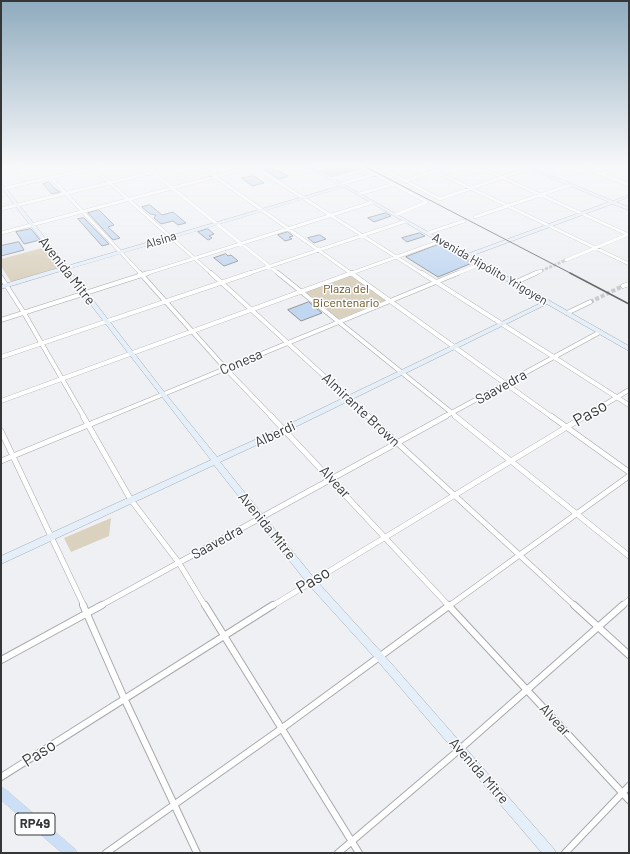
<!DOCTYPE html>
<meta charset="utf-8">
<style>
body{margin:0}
#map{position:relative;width:630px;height:854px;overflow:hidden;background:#eef0f4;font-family:Barlow,sans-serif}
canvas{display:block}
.frame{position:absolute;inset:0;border:2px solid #353637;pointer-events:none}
</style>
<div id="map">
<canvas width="630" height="854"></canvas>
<div class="frame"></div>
</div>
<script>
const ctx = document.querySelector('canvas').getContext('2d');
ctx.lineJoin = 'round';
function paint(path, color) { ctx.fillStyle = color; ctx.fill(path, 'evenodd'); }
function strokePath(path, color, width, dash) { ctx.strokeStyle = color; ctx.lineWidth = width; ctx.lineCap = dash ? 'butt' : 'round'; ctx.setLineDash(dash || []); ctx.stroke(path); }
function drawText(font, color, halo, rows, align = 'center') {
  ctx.font = font + ' Barlow,sans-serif'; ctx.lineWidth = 3; ctx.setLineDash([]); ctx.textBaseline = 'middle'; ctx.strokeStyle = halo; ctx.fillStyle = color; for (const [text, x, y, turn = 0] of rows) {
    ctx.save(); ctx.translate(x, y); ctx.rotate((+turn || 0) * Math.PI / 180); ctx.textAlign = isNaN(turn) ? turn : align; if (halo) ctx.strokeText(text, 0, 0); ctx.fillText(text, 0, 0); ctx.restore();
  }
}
paint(new Path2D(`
 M 334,166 L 343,166 L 354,171 L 333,178 L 319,170 Z
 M 46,247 L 61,267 L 11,282 L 1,266 L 1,259 Z
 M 350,275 L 386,300 L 339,319 L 305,291 Z
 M 111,518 L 109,536 L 71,552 L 64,538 Z`), '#dad1be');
const building = new Path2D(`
 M 271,168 L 276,171 L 278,171 L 288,176 L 279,179 L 265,170 Z
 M 254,176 L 264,183 L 252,186 L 242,178 Z
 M 49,182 L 55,189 L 60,192 L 52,194 L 43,184 Z
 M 150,205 L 162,215 L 173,212 L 186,223 L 178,225 L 173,221 L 161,224 L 154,218 L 156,215 L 150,214 L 142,207 Z
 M 99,210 L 114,225 L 108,227 L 120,238 L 113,240 L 88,213 Z
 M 386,213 L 391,216 L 374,222 L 368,218 Z
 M 84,218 L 109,244 L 102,246 L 78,219 Z
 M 31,229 L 40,240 L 24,244 L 16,232 Z
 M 208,229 L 214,234 L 209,236 L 212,238 L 208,240 L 198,232 Z
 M 288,232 L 293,236 L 289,237 L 292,239 L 285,241 L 278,235 Z
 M 420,233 L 425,236 L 407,242 L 402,238 Z
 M 320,235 L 326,239 L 314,243 L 308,238 Z
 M 19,242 L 24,250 L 1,256 L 1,246 Z
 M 440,244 L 472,263 L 438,277 L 406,257 Z
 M 226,254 L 228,256 L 231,255 L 238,261 L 224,266 L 214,258 Z
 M 309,302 L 322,313 L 301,321 L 288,310 Z`);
paint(building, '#c1d7f1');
strokePath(building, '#919396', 1);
strokePath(new Path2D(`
 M 345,166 L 353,170
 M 352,166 L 358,169
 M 541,271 L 566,260`), '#c9cbce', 3, [3, 1.5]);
strokePath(new Path2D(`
 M 590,302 L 623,286`), '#c9cbce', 4, [4, 2]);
const streetFar3 = new Path2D(`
 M 40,166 L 141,274
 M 91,166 L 212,274
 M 145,166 L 279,274
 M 200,166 L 352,274
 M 253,166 L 423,274
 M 377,166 L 440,199 L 535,166
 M 424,166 L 629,264
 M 477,166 L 629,235
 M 581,166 L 629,185
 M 1,170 L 22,166
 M 316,170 L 330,166
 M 602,174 L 625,166
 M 332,179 L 365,169 L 427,202
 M 404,181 L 452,166
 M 341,184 L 375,174
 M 1,189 L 101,166
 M 359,194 L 394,184
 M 1,209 L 179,166
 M 395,215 L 427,202
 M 475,217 L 570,185
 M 1,233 L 256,166
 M 428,233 L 464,221
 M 566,260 L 629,234
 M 145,274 L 373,202
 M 247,274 L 406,221
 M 349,274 L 441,241
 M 456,274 L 481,264
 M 533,274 L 541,271`);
const streetFar2 = new Path2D(`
 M 140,273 L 226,369 L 272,417
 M 211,273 L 369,417
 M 278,273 L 457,417
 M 351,273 L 552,417
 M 422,273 L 629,405
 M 1,277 L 24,313 L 84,417
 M 514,283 L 536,273
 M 623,286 L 629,284
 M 567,313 L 590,302
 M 1,320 L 148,273
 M 1,357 L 250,273
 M 1,401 L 352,273
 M 108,417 L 458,273
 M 444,417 L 600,332
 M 584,417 L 629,390`);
const streetFar1 = new Path2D(`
 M 83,416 L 131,500 L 179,563 L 205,606
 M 271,416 L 449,606
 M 368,416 L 575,606
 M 455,416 L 629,556
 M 551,416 L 629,472
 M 1,431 L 84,606
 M 1,461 L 110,416
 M 100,606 L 446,416
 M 272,606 L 585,416
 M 449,606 L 629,476
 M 622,606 L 629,600`);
const street = new Path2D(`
 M 83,605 L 124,698 L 197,853
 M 205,605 L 359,853
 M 448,605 L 629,800
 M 574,605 L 629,655
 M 1,660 L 102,605
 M 1,777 L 273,605
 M 106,853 L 281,729 L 450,605
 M 338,853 L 460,749 L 623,605
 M 565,853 L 629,786`);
const secondary = new Path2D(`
 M 307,166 L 311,166 L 467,254 L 609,202 L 525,167 L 524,166 L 529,166 L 613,201 L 629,195 L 629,197 L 616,202 L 629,207 L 629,210 L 612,204 L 471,256 L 629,346 L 629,351 L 547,304 L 287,431 L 220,462 L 314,578 L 382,653 L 554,849 L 556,853 L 542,853 L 376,659 L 308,584 L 214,465 L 1,564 L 1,556 L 211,460 L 64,270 L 1,289 L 1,285 L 62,267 L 1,187 L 1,183 L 2,183 L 67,266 L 340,186 ZM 344,187 L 543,302 L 283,427 L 217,457 L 165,393 L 69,269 Z`);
const primary = new Path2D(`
 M 1,787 L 5,789 L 75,849 L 77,853 L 62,853 L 1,800 Z`);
strokePath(streetFar3, '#a6a9ac', 3.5);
strokePath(streetFar2, '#a6a9ac', 5);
strokePath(streetFar1, '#a6a9ac', 6);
strokePath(street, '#a6a9ac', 8);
strokePath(secondary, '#a6a9ac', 1);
strokePath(primary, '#cacbcb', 1);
strokePath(streetFar3, '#fff', 3);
strokePath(streetFar2, '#fff', 4);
strokePath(streetFar1, '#fff', 5);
strokePath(street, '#fff', 6);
paint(secondary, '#e5effa');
paint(primary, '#cbdff6');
strokePath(new Path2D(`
 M 364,166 L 572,274`), '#66686a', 1);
strokePath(new Path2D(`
 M 570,273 L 629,304`), '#66686a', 1.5);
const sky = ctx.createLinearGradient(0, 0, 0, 285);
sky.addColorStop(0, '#8fabbe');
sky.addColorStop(0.58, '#f7f8fa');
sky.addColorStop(1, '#f7f8fa00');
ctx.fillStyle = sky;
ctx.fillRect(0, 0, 630, 285);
drawText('12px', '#353637', '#fcfdff', [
 ["Alsina",161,240,-17],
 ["Avenida Hipólito Yrigoyen",490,269,30]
]);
drawText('12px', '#65501d', '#fcfdff', [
 ["Plaza del",346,289],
 ["Bicentenario",346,303]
]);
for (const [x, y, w] of [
 [35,824,40]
]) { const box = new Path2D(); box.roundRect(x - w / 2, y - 11, w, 22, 3); ctx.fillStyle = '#fcfdff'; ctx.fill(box); strokePath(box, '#353637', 1); }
drawText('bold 13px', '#353637', null, [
 ["RP49",35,824]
]);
drawText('14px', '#353637', '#fcfdff', [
 ["Avenida Mitre",67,271,52],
 ["Conesa",241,362,-23],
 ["Saavedra",501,387,-29],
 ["Almirante Brown",361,410,43],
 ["Alberdi",275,434,-25],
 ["Alvear",335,482,47],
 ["Avenida Mitre",267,526,51],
 ["Saavedra",217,542,-29],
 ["Alvear",555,720,47],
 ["Avenida Mitre",479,771,49]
]);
drawText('17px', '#353637', '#fcfdff', [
 ["Paso",590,413,-30],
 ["Paso",313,580,-31],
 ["Paso",39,753,-33]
]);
</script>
